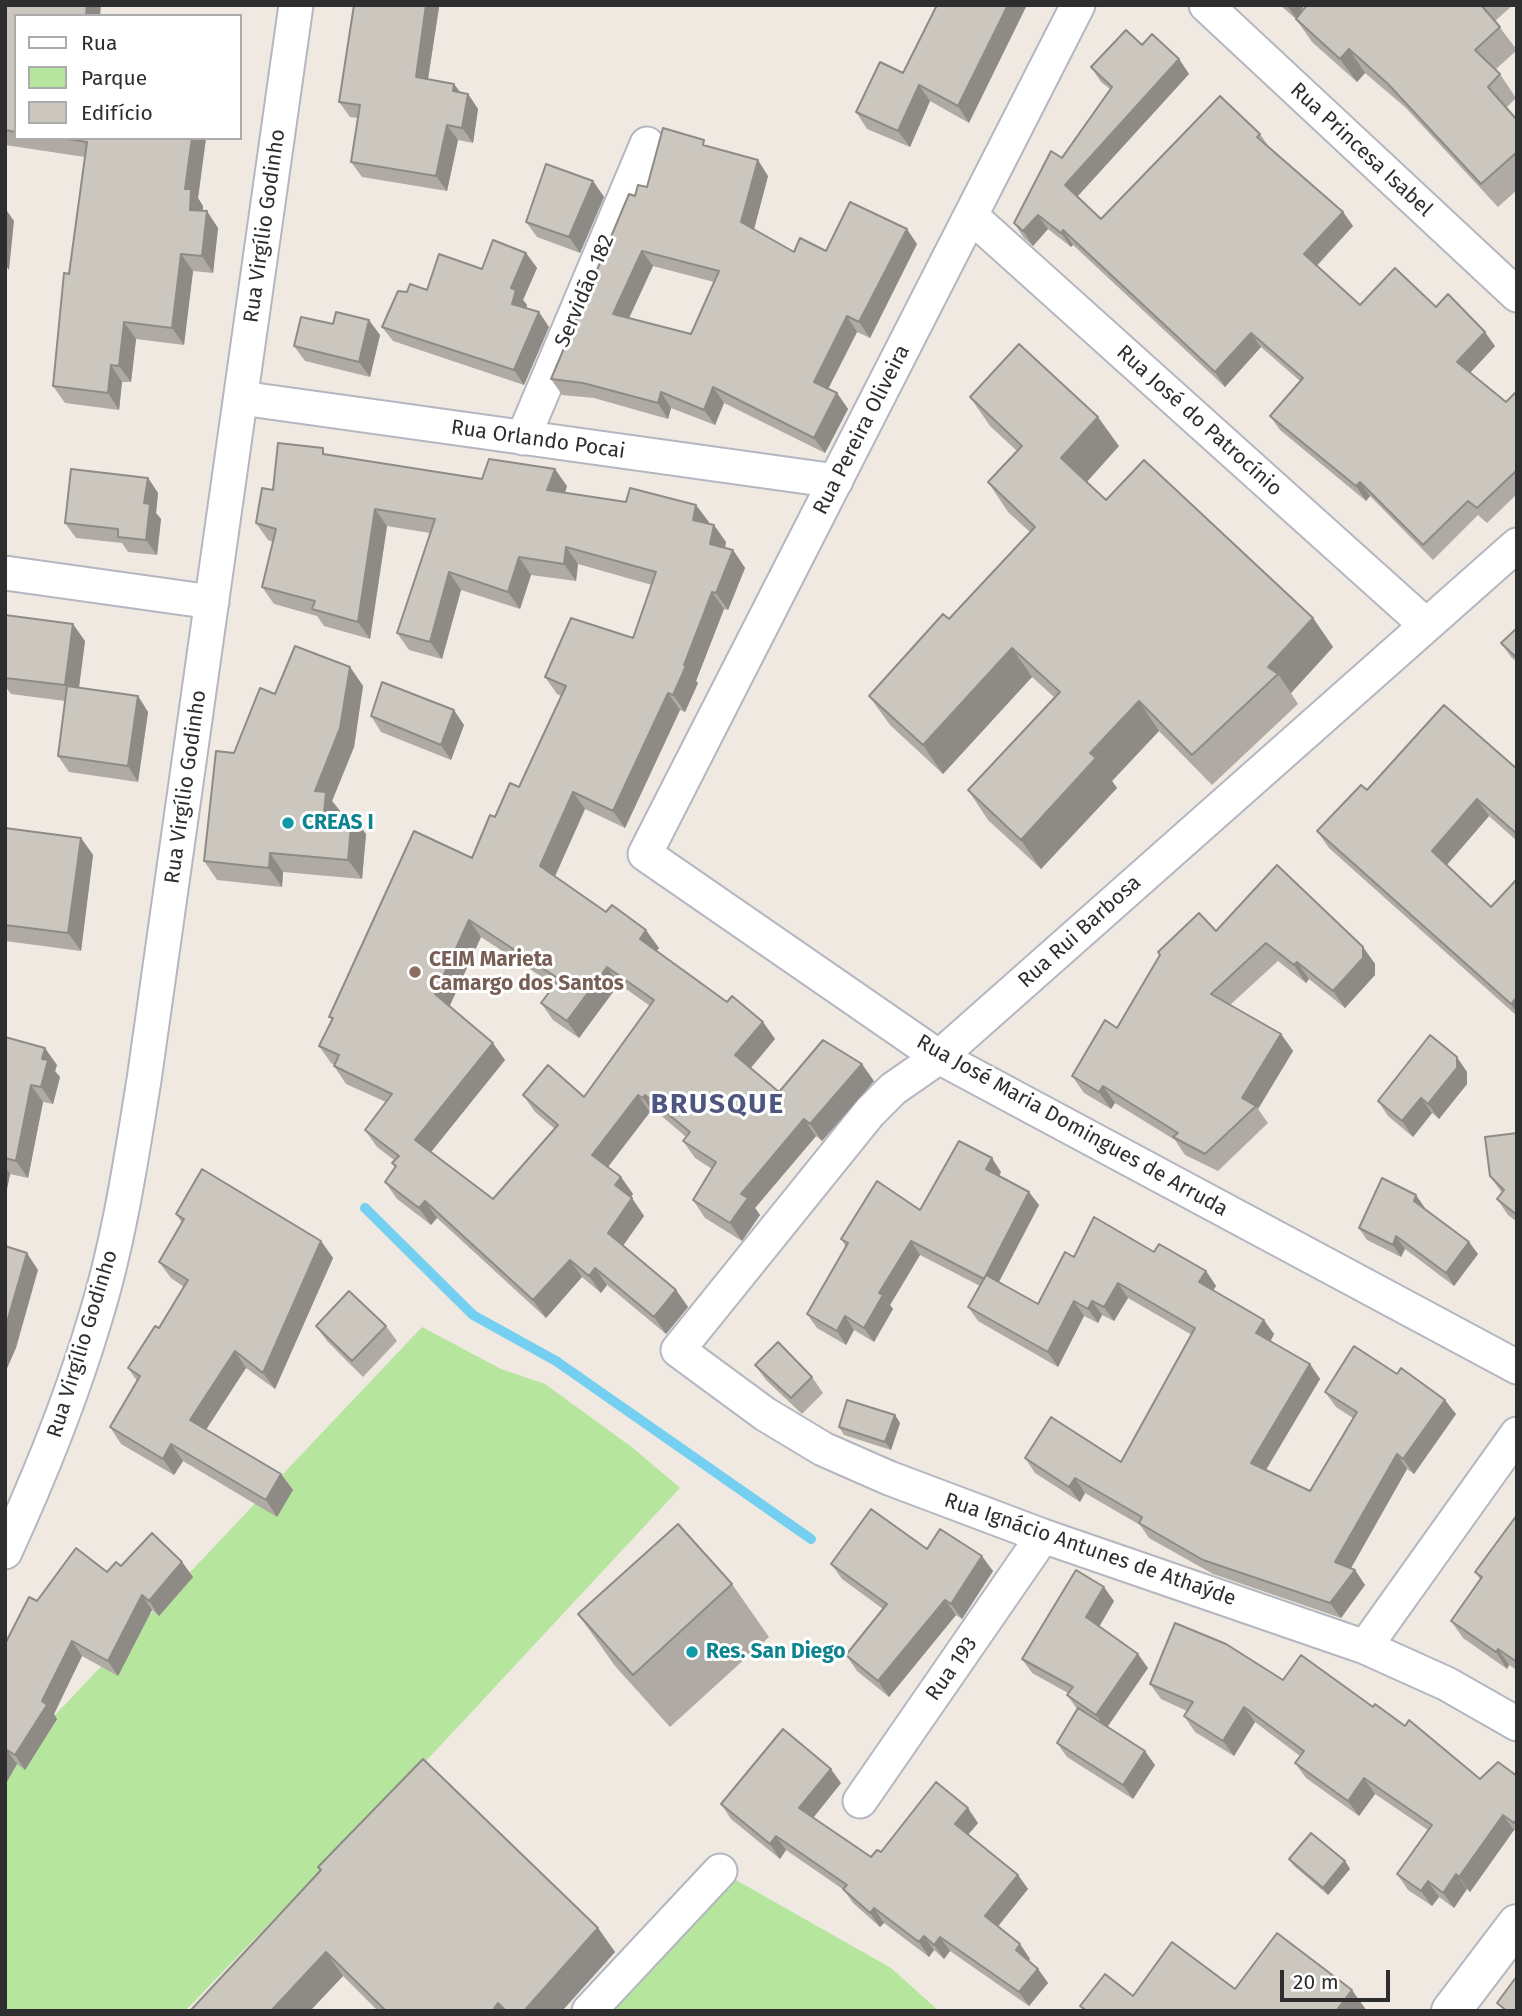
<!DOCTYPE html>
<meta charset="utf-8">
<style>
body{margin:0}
#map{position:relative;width:1522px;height:2016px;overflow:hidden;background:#efe9e1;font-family:"Fira Sans",sans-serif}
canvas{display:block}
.frame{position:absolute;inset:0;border:7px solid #2e2e2e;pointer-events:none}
.legend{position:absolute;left:14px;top:14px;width:228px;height:126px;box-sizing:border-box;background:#fff;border:2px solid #ababab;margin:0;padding:9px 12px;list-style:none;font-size:21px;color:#2e2e2e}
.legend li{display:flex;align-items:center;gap:14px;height:35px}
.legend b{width:35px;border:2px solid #ababab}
.scale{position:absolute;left:1280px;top:1970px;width:110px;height:32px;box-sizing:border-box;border:4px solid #2e2e2e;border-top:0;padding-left:9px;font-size:21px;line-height:24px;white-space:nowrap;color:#2e2e2e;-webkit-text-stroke:5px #fff;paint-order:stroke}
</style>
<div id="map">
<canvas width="1522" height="2016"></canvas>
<div class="frame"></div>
<ul class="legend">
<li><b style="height:9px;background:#fff"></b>Rua</li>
<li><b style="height:19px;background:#b6e59e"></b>Parque</li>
<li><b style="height:19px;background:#cbc7bf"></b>Edifício</li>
</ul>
<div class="scale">20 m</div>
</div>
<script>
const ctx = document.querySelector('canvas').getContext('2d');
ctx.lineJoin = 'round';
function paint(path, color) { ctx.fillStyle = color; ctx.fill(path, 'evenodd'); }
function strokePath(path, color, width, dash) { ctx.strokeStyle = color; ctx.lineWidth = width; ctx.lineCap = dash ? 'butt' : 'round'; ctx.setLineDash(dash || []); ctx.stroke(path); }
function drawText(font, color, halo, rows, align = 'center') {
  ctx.font = font + ' "Fira Sans",sans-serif'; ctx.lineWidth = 6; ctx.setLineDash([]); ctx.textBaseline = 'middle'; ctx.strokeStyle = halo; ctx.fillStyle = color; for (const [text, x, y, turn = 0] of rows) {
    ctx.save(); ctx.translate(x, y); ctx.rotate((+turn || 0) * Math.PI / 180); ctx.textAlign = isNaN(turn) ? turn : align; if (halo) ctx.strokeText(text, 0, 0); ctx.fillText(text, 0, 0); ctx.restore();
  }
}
paint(new Path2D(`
 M 422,1327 L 501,1369 L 545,1384 L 633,1448 L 680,1488 L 427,1760 L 185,2011 L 5,2011 L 5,1768 Z
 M 720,1871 L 891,1968 L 939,2011 L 589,2011 Z`), '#b6e59e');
strokePath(new Path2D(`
 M 365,1208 L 473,1315 L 556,1361 L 811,1539`), '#75cff0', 10);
const minor = new Path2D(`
 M 1078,5 L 645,854 L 939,1057 L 1517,1367
 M 1206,5 L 1517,295
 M 971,216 L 1426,625
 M 241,398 L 836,481
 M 523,438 L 647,144
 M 1517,545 L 939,1057 L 893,1089 L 870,1112 L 678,1350 L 765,1414 L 823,1449 L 889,1478 L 1043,1536 L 1365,1647 L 1447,1684 L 1517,1724
 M 5,573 L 212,602
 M 5,1552 C 40,1476 71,1399 95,1319 C 119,1242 131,1160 144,1080 L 296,5
 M 1365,1647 L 1517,1434
 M 860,1801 L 1043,1536
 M 589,2011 L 720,1871`);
const tertiary = new Path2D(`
 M 1451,2011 L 1517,1924`);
strokePath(minor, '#b4b7c1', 37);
strokePath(tertiary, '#b4b7c1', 42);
strokePath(minor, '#fff', 33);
strokePath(tertiary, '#fff', 38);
paint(new Path2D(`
 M 5,5 L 16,16 L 16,138 L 206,138 L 198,198 L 203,206 L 203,211 L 218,228 L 213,273 L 193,271 L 184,345 L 136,339 L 131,382 L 122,382 L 119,410 L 65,403 L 53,386 L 85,157 L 5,145 Z
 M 937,5 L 969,123 L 930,101 L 910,147 L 867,129 L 856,112 L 903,73 Z
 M 1280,5 L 1304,5 L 1300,14 L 1307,5 L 1513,5 L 1495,21 L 1517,50 L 1495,70 L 1500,74 L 1516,98 L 1506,108 L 1517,120 L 1517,190 L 1498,207 L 1405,107 L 1365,73 L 1357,82 L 1312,42 L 1296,19 Z
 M 439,7 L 428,79 L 454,84 L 460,92 L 468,94 L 478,109 L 473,143 L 458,140 L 447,191 L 362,177 L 351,162 L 358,118 L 350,117 L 339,102 Z
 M 1142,45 L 1179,59 L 1189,74 L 1078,196 L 1101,219 L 1260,134 L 1269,147 L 1343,212 L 1353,226 L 1317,266 L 1360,305 L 1436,307 L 1495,346 L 1470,373 L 1506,402 L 1517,391 L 1517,494 L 1487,523 L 1478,515 L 1433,560 L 1370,496 L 1366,501 L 1280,430 L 1270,416 L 1300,381 L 1261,347 L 1225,387 L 1073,245 L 1071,247 L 1048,229 L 1033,246 L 1024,238 L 1014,223 L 1110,89 L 1101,82 L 1091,67 Z
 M 709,147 L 768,176 L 754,229 L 794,252 L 917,244 L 870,338 L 857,332 L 828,389 L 837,393 L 848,409 L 825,453 L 724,403 L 715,425 L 671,408 L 668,419 L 594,398 L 562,395 L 551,379 L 635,196 ZM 653,266 L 714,282 L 691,334 L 629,318 Z
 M 593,181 L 604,197 L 580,253 L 537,237 L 526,222 Z
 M 526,253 L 537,268 L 523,300 L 527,305 L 526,308 L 549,327 L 524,385 L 393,341 L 382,327 L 407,292 L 427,290 Z
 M 333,324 L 380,335 L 370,377 L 305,361 L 294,346 Z
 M 970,397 L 1119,446 L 1087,482 L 1106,500 L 1313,618 L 1333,647 L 1291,693 L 1298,704 L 1212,785 L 1159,731 L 1112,781 L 1117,788 L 1041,869 L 988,820 L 968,790 L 1054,697 L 1032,677 L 943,774 L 890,725 L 869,696 L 949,619 L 1030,532 L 1008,512 L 988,482 L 1017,451 L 990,426 Z
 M 328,455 L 482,479 L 567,486 L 565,493 L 709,522 L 708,523 L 726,542 L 725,548 L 733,550 L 745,568 L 728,610 L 724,609 L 696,681 L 698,683 L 685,712 L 680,710 L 625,828 L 585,809 L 555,876 L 659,948 L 656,951 L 727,1002 L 763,1022 L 775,1039 L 751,1068 L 779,1092 L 874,1081 L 822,1141 L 816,1136 L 755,1208 L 760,1215 L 742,1241 L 705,1218 L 693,1200 L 712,1169 L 695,1158 L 683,1141 L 686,1137 L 657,1112 L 655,1115 L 650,1112 L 608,1167 L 621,1177 L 633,1194 L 631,1197 L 644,1216 L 623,1245 L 676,1290 L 688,1307 L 666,1334 L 607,1285 L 601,1293 L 582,1277 L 546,1318 L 437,1218 L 431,1225 L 397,1199 L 385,1182 L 395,1168 L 392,1163 L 394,1160 L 377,1147 L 365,1130 L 386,1102 L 346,1084 L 334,1066 L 335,1065 L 331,1063 L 319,1046 L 332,1020 L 329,1017 L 472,858 L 495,817 L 519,787 L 561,696 L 557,694 L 545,677 L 633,638 L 652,585 L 578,564 L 576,581 L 531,575 L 520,609 L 461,590 L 442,659 L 409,650 L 397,633 L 430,533 L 387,526 L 370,639 L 324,626 L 317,616 L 274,604 L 262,587 L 273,542 L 268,540 L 256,523 ZM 481,937 L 554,985 L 541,1003 L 553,1020 L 579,1038 L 619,984 L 650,1006 L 584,1097 L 523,1095 L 535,1112 L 555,1129 L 493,1199 L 431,1152 L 505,1060 L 449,1006 Z
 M 148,478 L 158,493 L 156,513 L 161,519 L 157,555 L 128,552 L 122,543 L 76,538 L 65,523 Z
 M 5,615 L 85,641 L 79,688 L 138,696 L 148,712 L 138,782 L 69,772 L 58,756 L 65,701 L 11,694 L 5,686 Z
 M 1517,628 L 1517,662 L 1511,657 L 1501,643 Z
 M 350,667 L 363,686 L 354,747 L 332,801 L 340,811 L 339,814 L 366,834 L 362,879 L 283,872 L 282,887 L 217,880 L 204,861 L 234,753 Z
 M 371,716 L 464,725 L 451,760 L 381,732 Z
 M 1517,769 L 1517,841 L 1489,816 L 1447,865 L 1491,907 L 1517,879 L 1517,1016 L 1329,848 L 1317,831 L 1367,790 Z
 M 5,828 L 81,838 L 93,855 L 81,951 L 5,941 Z
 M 1216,931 L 1363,947 L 1375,964 L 1375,975 L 1345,1008 L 1309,979 L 1306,983 L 1278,961 L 1230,1005 L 1281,1034 L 1293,1051 L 1258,1109 L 1268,1123 L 1218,1171 L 1185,1155 L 1175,1140 L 1115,1103 L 1111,1109 L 1084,1093 L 1072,1076 L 1117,1028 L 1160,955 L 1158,952 Z
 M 5,1037 L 57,1065 L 55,1071 L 60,1077 L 53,1104 L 43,1102 L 28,1178 L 10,1174 L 5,1199 Z
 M 1467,1072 L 1467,1084 L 1439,1119 L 1432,1113 L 1413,1137 L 1388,1116 L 1378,1101 Z
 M 1517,1133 L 1517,1222 L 1508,1215 L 1497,1199 L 1502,1193 L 1490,1176 Z
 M 1001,1172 L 999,1176 L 1039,1205 L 999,1282 L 1038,1304 L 1074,1257 L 1154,1252 L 1206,1271 L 1216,1286 L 1213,1290 L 1274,1334 L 1271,1341 L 1310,1364 L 1320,1379 L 1266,1470 L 1310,1491 L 1353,1418 L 1336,1407 L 1325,1392 L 1456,1414 L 1414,1474 L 1407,1469 L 1351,1568 L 1355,1570 L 1365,1585 L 1341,1618 L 1213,1574 L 1149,1538 L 1140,1525 L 1085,1493 L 1080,1502 L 1035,1473 L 1025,1458 L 1121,1462 L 1192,1335 L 1128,1298 L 1114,1321 L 1102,1315 L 1098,1323 L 1084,1316 L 1058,1367 L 978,1321 L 968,1307 L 980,1286 L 920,1255 L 890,1305 L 893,1309 L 874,1342 L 854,1330 L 846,1345 L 817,1328 L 807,1314 L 846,1247 L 841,1239 L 920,1210 Z
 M 1425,1208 L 1424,1209 L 1469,1242 L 1478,1254 L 1454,1286 L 1405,1249 L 1401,1257 L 1367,1240 L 1359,1228 Z
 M 176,1214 L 321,1241 L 333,1258 L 275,1389 L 246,1368 L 206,1429 L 281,1474 L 293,1490 L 277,1517 L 183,1461 L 174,1475 L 121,1444 L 110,1427 L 137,1381 L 128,1368 L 159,1328 L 184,1287 L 171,1278 L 159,1262 L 182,1223 Z
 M 316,1326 L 386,1326 L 397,1341 L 363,1377 L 327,1341 Z
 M 755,1365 L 812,1377 L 823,1393 L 802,1414 L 766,1380 Z
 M 895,1415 L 900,1423 L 891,1450 L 844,1435 L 839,1427 Z
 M 1517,1515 L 1517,1670 L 1509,1665 L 1507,1669 L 1463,1638 L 1451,1621 L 1480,1579 L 1475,1572 Z
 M 927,1549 L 993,1571 L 962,1619 L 956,1615 L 889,1697 L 857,1671 L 846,1655 L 883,1609 L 842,1579 L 831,1564 Z
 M 182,1562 L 193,1577 L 159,1616 L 152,1610 L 118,1676 L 82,1656 L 54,1714 L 57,1719 L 25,1770 L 17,1764 L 5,1785 L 5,1644 L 37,1601 L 121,1566 Z
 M 732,1584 L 769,1637 L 670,1727 L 615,1666 L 578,1614 Z
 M 1114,1601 L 1099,1627 L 1148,1668 L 1107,1727 L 1155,1765 L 1133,1799 L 1067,1757 L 1057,1743 L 1077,1709 L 1067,1695 L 1068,1693 L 1032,1673 L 1022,1659 Z
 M 1283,1680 L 1373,1707 L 1480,1779 L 1517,1776 L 1517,1832 L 1514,1830 L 1470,1892 L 1467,1889 L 1454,1908 L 1439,1897 L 1432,1906 L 1408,1890 L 1397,1874 L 1428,1830 L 1375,1794 L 1359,1816 L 1306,1778 L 1295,1763 L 1300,1756 L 1255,1722 L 1234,1756 L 1195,1732 L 1184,1716 L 1187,1711 L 1161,1699 L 1150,1684 Z
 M 841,1783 L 813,1818 L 871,1857 L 881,1852 L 978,1823 L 968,1835 L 1018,1875 L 1028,1889 L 998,1926 L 1020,1944 L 1030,1959 L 1028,1960 L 1038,1969 L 1048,1983 L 1029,2006 L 950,1951 L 944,1959 L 934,1950 L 929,1957 L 884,1923 L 880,1927 L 853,1903 L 844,1890 L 786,1850 L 780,1859 L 731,1819 L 721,1804 Z
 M 1289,1859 L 1345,1861 L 1350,1869 L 1328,1895 L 1294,1866 Z
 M 318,1867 L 598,1928 L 615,1952 L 562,2011 L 378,2011 L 343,1976 L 310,2011 L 321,1871 Z`), '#afaba4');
paint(new Path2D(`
 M 87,5 L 101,5 L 100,16 L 87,16 L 86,14 Z
 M 426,5 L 438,5 L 439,7 L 426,92 L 416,77 Z
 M 1008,5 L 1027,5 L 969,123 L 958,106 Z
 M 1287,5 L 1304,5 L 1297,20 Z
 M 1349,49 L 1365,73 L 1357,82 L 1340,59 Z
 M 1179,59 L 1189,74 L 1075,199 L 1065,185 Z
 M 454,84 L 465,99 L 453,91 Z
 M 919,85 L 930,101 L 910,147 L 898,131 Z
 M 468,94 L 478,109 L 473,143 L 462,128 Z
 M 447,125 L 458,140 L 447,191 L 436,176 Z
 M 192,138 L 206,138 L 198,198 L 203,206 L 202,226 L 190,210 L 185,189 Z
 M 758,160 L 768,176 L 752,237 L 741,222 Z
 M 593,181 L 604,197 L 580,253 L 569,237 Z
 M 5,208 L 14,221 L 9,270 L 5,265 Z
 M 207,211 L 218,228 L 213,273 L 202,256 Z
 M 1343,212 L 1353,226 L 1314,268 L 1304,254 Z
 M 1038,215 L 1048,229 L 1033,246 L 1023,231 Z
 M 907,229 L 917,244 L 870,338 L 859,322 Z
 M 1063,230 L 1073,245 L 1071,247 L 1061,233 Z
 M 642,251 L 653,266 L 624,329 L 613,314 Z
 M 526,253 L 537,268 L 523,300 L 527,305 L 523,319 L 512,304 L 511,288 Z
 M 181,254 L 193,271 L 184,345 L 172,328 Z
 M 539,312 L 549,327 L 524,385 L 514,370 Z
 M 847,316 L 857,332 L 824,397 L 814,382 Z
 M 369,320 L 380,335 L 370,377 L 359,362 Z
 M 124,322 L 136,339 L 131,382 L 119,366 Z
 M 1485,332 L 1495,346 L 1467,376 L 1457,362 Z
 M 1251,333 L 1261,347 L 1225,387 L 1215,372 Z
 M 111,365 L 122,382 L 119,410 L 108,393 Z
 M 713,387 L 724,403 L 715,425 L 704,410 Z
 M 661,392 L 671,408 L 668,419 L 658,403 Z
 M 837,393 L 848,409 L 825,453 L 814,438 Z
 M 1098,417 L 1119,446 L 1081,488 L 1061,458 Z
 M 555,469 L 567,486 L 559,508 L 547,490 Z
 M 148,478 L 158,493 L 156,513 L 161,519 L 157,555 L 146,540 L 144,503 Z
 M 1360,482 L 1370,496 L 1366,501 L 1356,486 Z
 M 696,505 L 709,522 L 705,537 L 693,520 Z
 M 375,509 L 387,526 L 370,639 L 358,622 Z
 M 714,525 L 726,542 L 722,562 L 710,544 Z
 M 566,547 L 578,564 L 576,581 L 564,564 Z
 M 733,550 L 745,568 L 728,610 L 716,593 Z
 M 519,557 L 531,575 L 520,609 L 508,592 Z
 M 449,572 L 461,590 L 442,659 L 430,642 Z
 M 712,592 L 724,609 L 696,681 L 698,683 L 685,712 L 673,695 Z
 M 1313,618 L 1333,647 L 1291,693 L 1278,674 L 1268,667 Z
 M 73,624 L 85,641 L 77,702 L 65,685 Z
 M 1012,648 L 1032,677 L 943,774 L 923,745 Z
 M 350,667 L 363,686 L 354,747 L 332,801 L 340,811 L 337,832 L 324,813 L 315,791 Z
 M 668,693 L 680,710 L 625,828 L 613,811 Z
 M 138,696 L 148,712 L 138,782 L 128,766 Z
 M 1139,701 L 1159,731 L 1112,781 L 1117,788 L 1041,869 L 1021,840 L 1090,753 Z
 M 454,710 L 464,725 L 451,760 L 441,745 Z
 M 573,792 L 585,809 L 552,883 L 540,866 Z
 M 1477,799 L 1489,816 L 1444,868 L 1432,851 Z
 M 352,815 L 366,834 L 362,879 L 348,860 Z
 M 81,838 L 93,855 L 81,951 L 68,933 Z
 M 270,853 L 283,872 L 282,887 L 269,868 Z
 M 469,920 L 481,937 L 447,1012 L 435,994 Z
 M 646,930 L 659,948 L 652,956 L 640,939 Z
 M 1363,947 L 1375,964 L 1375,975 L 1345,1008 L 1333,991 Z
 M 1297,962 L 1309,979 L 1306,983 L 1294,965 Z
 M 607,967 L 619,984 L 579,1038 L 567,1021 Z
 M 1515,999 L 1517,1002 L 1517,1013 L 1511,1004 Z
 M 763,1022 L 775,1039 L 747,1072 L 735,1055 Z
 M 1281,1034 L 1293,1051 L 1258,1109 L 1256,1106 L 1242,1098 Z
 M 493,1043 L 505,1060 L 427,1157 L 415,1140 Z
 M 45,1048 L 57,1065 L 55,1071 L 60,1077 L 53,1104 L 41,1087 L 42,1059 Z
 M 1457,1057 L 1467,1072 L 1467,1084 L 1439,1119 L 1428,1104 Z
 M 862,1064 L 874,1081 L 822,1141 L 810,1124 Z
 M 31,1085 L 43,1102 L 28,1178 L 16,1161 Z
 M 1103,1086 L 1115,1103 L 1111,1109 L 1099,1092 Z
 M 638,1095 L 650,1112 L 604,1172 L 592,1155 Z
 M 645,1095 L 657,1112 L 655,1115 L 643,1098 Z
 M 1421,1098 L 1432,1113 L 1413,1137 L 1402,1121 Z
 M 804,1119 L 816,1136 L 755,1208 L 760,1215 L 742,1241 L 730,1223 L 741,1194 Z
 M 992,1158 L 1001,1172 L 995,1183 L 986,1169 Z
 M 5,1167 L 10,1174 L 5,1199 Z
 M 621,1177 L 633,1194 L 627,1203 L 615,1185 Z
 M 1029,1192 L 1039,1205 L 993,1293 L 984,1279 Z
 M 1416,1195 L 1425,1208 L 1422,1213 L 1414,1201 Z
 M 632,1198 L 644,1216 L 620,1250 L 608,1233 Z
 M 425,1201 L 437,1218 L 431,1225 L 419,1208 Z
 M 1396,1236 L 1405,1249 L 1401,1257 L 1393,1245 Z
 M 321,1241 L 333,1258 L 275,1389 L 263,1373 Z
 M 911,1241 L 920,1255 L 890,1305 L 893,1309 L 874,1342 L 864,1328 L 879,1293 Z
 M 1469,1242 L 1478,1254 L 1454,1286 L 1446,1273 Z
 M 27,1253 L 38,1270 L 16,1348 L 5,1373 L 5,1329 Z
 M 570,1260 L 582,1277 L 546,1318 L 533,1300 Z
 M 595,1268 L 607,1285 L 601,1293 L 589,1276 Z
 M 1206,1271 L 1216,1286 L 1209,1297 L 1199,1282 Z
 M 1118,1283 L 1128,1298 L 1114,1321 L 1104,1307 Z
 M 676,1290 L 688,1307 L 666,1334 L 654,1317 Z
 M 1074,1301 L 1084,1316 L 1058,1367 L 1048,1352 Z
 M 1092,1301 L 1102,1315 L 1098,1323 L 1088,1309 Z
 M 845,1316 L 854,1330 L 846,1345 L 837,1331 Z
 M 1264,1320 L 1274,1334 L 1267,1347 L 1256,1333 Z
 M 235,1351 L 246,1368 L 202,1436 L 190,1420 Z
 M 1310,1364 L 1320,1379 L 1261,1478 L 1251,1463 Z
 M 1445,1400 L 1456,1414 L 1414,1474 L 1403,1459 Z
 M 895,1415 L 900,1423 L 891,1450 L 885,1442 Z
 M 171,1444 L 183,1461 L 174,1475 L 163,1459 Z
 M 1397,1454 L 1407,1469 L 1346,1577 L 1335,1562 Z
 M 281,1474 L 293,1490 L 277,1517 L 266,1500 Z
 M 1075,1478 L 1085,1493 L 1080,1502 L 1069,1487 Z
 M 982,1556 L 993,1571 L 962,1619 L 951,1604 Z
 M 182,1562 L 193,1577 L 159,1616 L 149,1601 Z
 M 1355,1570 L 1365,1585 L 1341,1618 L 1330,1603 Z
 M 1104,1587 L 1114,1601 L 1096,1632 L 1086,1617 Z
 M 142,1595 L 152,1610 L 118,1676 L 108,1661 Z
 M 945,1600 L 956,1615 L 889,1697 L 878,1681 Z
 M 72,1641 L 82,1656 L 54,1714 L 57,1719 L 25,1770 L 15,1755 Z
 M 1498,1649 L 1509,1665 L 1507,1669 L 1496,1652 Z
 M 1138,1654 L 1148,1668 L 1106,1729 L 1096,1715 Z
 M 1244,1707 L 1255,1722 L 1234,1756 L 1223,1741 Z
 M 7,1750 L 17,1764 L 5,1785 L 5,1752 Z
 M 1145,1751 L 1155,1765 L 1133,1799 L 1123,1785 Z
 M 831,1769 L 841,1783 L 809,1823 L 799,1808 Z
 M 1364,1778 L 1375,1794 L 1359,1816 L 1348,1801 Z
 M 968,1808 L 978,1823 L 965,1838 L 955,1824 Z
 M 1503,1815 L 1514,1830 L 1470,1892 L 1459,1877 Z
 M 776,1836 L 786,1850 L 780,1859 L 770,1844 Z
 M 1345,1861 L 1350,1869 L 1328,1895 L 1323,1888 Z
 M 1456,1874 L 1467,1889 L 1454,1908 L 1443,1893 Z
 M 1018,1875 L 1028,1889 L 995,1930 L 985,1916 Z
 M 1428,1881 L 1439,1897 L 1432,1906 L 1421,1891 Z
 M 874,1908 L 884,1923 L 880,1927 L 870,1913 Z
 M 598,1928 L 615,1952 L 562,2011 L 524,2011 Z
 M 924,1936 L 934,1950 L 929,1957 L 919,1942 Z
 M 940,1937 L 950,1951 L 944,1959 L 934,1945 Z
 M 1020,1944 L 1030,1959 L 1026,1964 L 1016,1950 Z
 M 326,1952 L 343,1976 L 310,2011 L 271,2011 Z
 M 1038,1969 L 1048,1983 L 1029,2006 L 1019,1992 Z
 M 1352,1990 L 1367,2011 L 1336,2011 Z
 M 498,2003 L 504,2011 L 492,2011 Z`), '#8e8b86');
const building = new Path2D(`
 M 5,5 L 87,5 L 86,14 L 97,16 L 16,16 L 16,132 L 5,130 Z
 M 354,5 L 426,5 L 416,77 L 454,84 L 453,91 L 468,94 L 462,128 L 447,125 L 436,176 L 351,162 L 360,105 L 339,102 Z
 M 937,5 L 1008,5 L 958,106 L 919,85 L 898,131 L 856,112 L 880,62 L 903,73 Z
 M 1307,5 L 1481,5 L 1500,27 L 1475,50 L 1500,74 L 1488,87 L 1517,120 L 1517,152 L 1481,184 L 1388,84 L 1349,49 L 1340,59 L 1296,19 Z
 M 1126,30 L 1142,45 L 1152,34 L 1179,59 L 1065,185 L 1101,219 L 1220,96 L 1260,134 L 1257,137 L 1343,212 L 1304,254 L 1360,305 L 1395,268 L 1436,307 L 1448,294 L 1485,332 L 1457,362 L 1506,402 L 1517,391 L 1517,470 L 1477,508 L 1468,501 L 1423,545 L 1360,482 L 1356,486 L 1270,416 L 1303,378 L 1251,333 L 1215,372 L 1063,230 L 1061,233 L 1038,215 L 1023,231 L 1014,223 L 1051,151 L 1062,158 L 1112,87 L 1091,67 Z
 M 663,128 L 704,140 L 703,145 L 758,160 L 741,222 L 794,252 L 800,238 L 826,251 L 850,202 L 907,229 L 859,322 L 847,316 L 814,382 L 837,393 L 814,438 L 713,387 L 704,410 L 661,392 L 658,403 L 583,383 L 551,379 L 629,194 L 635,196 L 638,185 L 647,187 ZM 642,251 L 719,271 L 691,334 L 613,314 Z
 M 60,138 L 192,138 L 185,189 L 191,189 L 190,210 L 207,211 L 202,256 L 181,254 L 172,328 L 124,322 L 119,366 L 111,365 L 108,393 L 53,386 L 64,273 L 69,274 L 87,142 Z
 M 546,164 L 593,181 L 569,237 L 526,222 Z
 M 493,240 L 526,253 L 511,288 L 516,290 L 512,304 L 539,312 L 514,370 L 382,327 L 398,291 L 407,292 L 410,284 L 427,290 L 439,254 L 482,269 Z
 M 336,312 L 369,320 L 359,362 L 294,346 L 301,317 L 333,324 Z
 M 1019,344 L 1098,417 L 1061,458 L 1106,500 L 1144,460 L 1313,618 L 1268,667 L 1278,674 L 1192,755 L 1139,701 L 1090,753 L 1096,758 L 1021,840 L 968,790 L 1060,692 L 1012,648 L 923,745 L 869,696 L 943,614 L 949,619 L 1035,527 L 988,482 L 1022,446 L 970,397 Z
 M 278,443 L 323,448 L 323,454 L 482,479 L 489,459 L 555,469 L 547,490 L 626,502 L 630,488 L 696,505 L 693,520 L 714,525 L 710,544 L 733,550 L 716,593 L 712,592 L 684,665 L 686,666 L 673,695 L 668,693 L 613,811 L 573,792 L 540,866 L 606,912 L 612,905 L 646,930 L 640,939 L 727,1002 L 732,996 L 763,1022 L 735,1055 L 779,1092 L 823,1040 L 862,1064 L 810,1124 L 804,1119 L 741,1194 L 748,1198 L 730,1223 L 693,1200 L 716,1162 L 683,1141 L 690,1132 L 645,1095 L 643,1098 L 638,1095 L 592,1155 L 621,1177 L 615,1185 L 632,1198 L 608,1233 L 676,1290 L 654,1317 L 595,1268 L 589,1276 L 570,1260 L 533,1300 L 425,1201 L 419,1208 L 385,1182 L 396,1166 L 392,1163 L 399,1156 L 365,1130 L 392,1094 L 334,1066 L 339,1055 L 319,1046 L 333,1018 L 329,1017 L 414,831 L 472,858 L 490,815 L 495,817 L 510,783 L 519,787 L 566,686 L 545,677 L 571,618 L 633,638 L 656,572 L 566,547 L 564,564 L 519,557 L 508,592 L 449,572 L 430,642 L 397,633 L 435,519 L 375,509 L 358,622 L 312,609 L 315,601 L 262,587 L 276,529 L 256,523 L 262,488 L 273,490 ZM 469,920 L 559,979 L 541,1003 L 567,1021 L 607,967 L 654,1000 L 584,1097 L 548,1065 L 523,1095 L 558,1125 L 493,1199 L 415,1140 L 493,1043 L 435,994 Z
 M 71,469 L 148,478 L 144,503 L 150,504 L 146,540 L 118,537 L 118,529 L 65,523 Z
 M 5,615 L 73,624 L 65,685 L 5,678 Z
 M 1517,628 L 1517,658 L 1501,643 Z
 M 295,646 L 350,667 L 340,728 L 315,791 L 326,792 L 324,813 L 352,815 L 348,860 L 270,853 L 269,868 L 204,861 L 216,751 L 234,753 L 260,688 L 275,694 Z
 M 382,682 L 454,710 L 441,745 L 371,716 Z
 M 67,686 L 138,696 L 128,766 L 58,756 Z
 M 1444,705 L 1517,769 L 1517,834 L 1477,799 L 1432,851 L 1491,907 L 1517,879 L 1517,1001 L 1515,999 L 1511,1004 L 1317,831 L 1361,785 L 1367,790 Z
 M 5,828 L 81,838 L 68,933 L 5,925 Z
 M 1277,865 L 1363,947 L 1363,958 L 1333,991 L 1297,962 L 1294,965 L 1266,943 L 1211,994 L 1281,1034 L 1242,1098 L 1256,1106 L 1205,1154 L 1173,1137 L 1178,1133 L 1103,1086 L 1099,1092 L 1072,1076 L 1105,1020 L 1117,1028 L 1160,955 L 1158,952 L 1199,913 L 1216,931 Z
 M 1430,1035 L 1457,1057 L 1457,1068 L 1428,1104 L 1421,1098 L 1402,1121 L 1378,1101 Z
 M 5,1037 L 45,1048 L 42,1059 L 48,1060 L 41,1087 L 31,1085 L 16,1161 L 5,1158 Z
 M 1517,1133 L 1517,1215 L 1497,1199 L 1504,1190 L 1490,1176 L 1485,1137 Z
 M 959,1141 L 992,1158 L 986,1169 L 1029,1192 L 984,1279 L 911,1241 L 879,1293 L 883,1295 L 864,1328 L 845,1316 L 837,1331 L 807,1314 L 848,1243 L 841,1239 L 877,1181 L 920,1210 Z
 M 202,1169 L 321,1241 L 263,1373 L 235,1351 L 190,1420 L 281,1474 L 266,1500 L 171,1444 L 163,1459 L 110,1427 L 140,1376 L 128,1368 L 155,1326 L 159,1328 L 188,1280 L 159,1262 L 184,1219 L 176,1214 Z
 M 1382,1178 L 1416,1195 L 1414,1201 L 1469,1242 L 1446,1273 L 1396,1236 L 1393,1245 L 1359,1228 Z
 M 1094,1217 L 1154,1252 L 1159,1244 L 1206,1271 L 1199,1282 L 1264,1320 L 1256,1333 L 1310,1364 L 1251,1463 L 1310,1491 L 1357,1412 L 1325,1392 L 1354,1346 L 1397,1374 L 1401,1368 L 1445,1400 L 1403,1459 L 1397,1454 L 1335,1562 L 1355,1570 L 1330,1603 L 1203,1560 L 1139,1523 L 1142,1517 L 1075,1478 L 1069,1487 L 1025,1458 L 1051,1417 L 1121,1462 L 1195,1328 L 1118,1283 L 1104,1307 L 1092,1301 L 1088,1309 L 1074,1301 L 1048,1352 L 968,1307 L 986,1275 L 1038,1304 L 1065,1252 L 1074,1257 Z
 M 5,1246 L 27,1253 L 5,1329 Z
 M 349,1291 L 386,1326 L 352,1361 L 316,1326 Z
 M 778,1342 L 812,1377 L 791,1398 L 755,1365 Z
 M 847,1400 L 895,1415 L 885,1442 L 839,1427 Z
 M 871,1509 L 927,1549 L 940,1529 L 982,1556 L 951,1604 L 945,1600 L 878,1681 L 846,1655 L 887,1604 L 831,1564 Z
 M 1517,1515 L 1517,1662 L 1498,1649 L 1496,1652 L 1451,1621 L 1482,1577 L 1475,1572 Z
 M 678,1524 L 732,1584 L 633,1675 L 578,1614 Z
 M 152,1533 L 182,1562 L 149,1601 L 142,1595 L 108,1661 L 72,1641 L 42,1701 L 47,1705 L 15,1755 L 7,1750 L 5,1752 L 5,1644 L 29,1597 L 37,1601 L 76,1548 L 107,1572 L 116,1562 L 121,1566 Z
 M 1076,1570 L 1104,1587 L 1086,1617 L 1138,1654 L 1096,1715 L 1067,1695 L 1073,1687 L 1022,1659 Z
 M 1175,1623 L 1226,1644 L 1283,1680 L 1301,1655 L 1373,1707 L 1375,1704 L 1405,1726 L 1409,1720 L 1480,1779 L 1498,1762 L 1517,1776 L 1517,1819 L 1514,1823 L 1503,1815 L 1459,1877 L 1456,1874 L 1443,1893 L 1428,1881 L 1421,1891 L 1397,1874 L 1432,1825 L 1364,1778 L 1348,1801 L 1295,1763 L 1304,1751 L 1244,1707 L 1223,1741 L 1184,1716 L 1193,1702 L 1150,1684 Z
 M 1078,1708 L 1145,1751 L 1123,1785 L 1057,1743 Z
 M 783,1729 L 831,1769 L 799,1808 L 871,1857 L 877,1850 L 881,1852 L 936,1782 L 968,1808 L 955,1824 L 1018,1875 L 985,1916 L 1020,1944 L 1016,1950 L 1038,1969 L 1019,1992 L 940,1937 L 934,1945 L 924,1936 L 919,1942 L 874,1908 L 870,1913 L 843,1889 L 847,1885 L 776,1836 L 770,1844 L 721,1804 Z
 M 423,1759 L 598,1928 L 524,2011 L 506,2011 L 498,2003 L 492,2011 L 386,2011 L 326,1952 L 271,2011 L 190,2011 L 321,1870 L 318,1867 Z
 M 1311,1833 L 1345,1861 L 1323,1888 L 1289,1859 Z
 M 1277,1933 L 1352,1990 L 1336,2011 L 1087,2011 L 1080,2006 L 1105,1974 L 1133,1996 L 1172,1942 L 1235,1989 Z
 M 1517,1976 L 1517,2011 L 1507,2011 L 1497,2003 Z`);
paint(building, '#cbc7bf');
strokePath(building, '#8e8b86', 2);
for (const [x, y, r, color] of [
 [288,823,7,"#0f9aa8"],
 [415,972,7,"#8d6e63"],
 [692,1652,7,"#0f9aa8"]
]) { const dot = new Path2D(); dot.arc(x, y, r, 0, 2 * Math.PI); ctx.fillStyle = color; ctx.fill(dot); strokePath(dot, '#fff', 2.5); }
drawText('21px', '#2e2e2e', '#fff', [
 ["Rua Princesa Isabel",1361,150,43],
 ["Rua Virgílio Godinho",265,226,-82],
 ["Servidão 182",585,291,-67],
 ["Rua José do Patrocínio",1199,421,42],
 ["Rua Pereira Oliveira",862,430,-63],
 ["Rua Orlando Pocai",538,440,8],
 ["Rua Virgílio Godinho",186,787,-82],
 ["Rua Rui Barbosa",1080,932,-42],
 ["Rua José Maria Domingues de Arruda",1072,1126,29],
 ["Rua Virgílio Godinho",83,1344,-73],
 ["Rua Ignácio Antunes de Athaýde",1090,1550,19],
 ["Rua 193",952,1669,-55]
]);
drawText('bold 21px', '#0d838f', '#fff', [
 ["CREAS I",302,823],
 ["Res. San Diego",706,1652]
], 'left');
drawText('bold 21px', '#785e54', '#fff', [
 ["CEIM Marieta",429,960],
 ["Camargo dos Santos",429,984]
], 'left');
ctx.letterSpacing = '2px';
drawText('bold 28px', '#4d5680', '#fff', [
 ["BRUSQUE",718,1105]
]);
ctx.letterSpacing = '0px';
</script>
